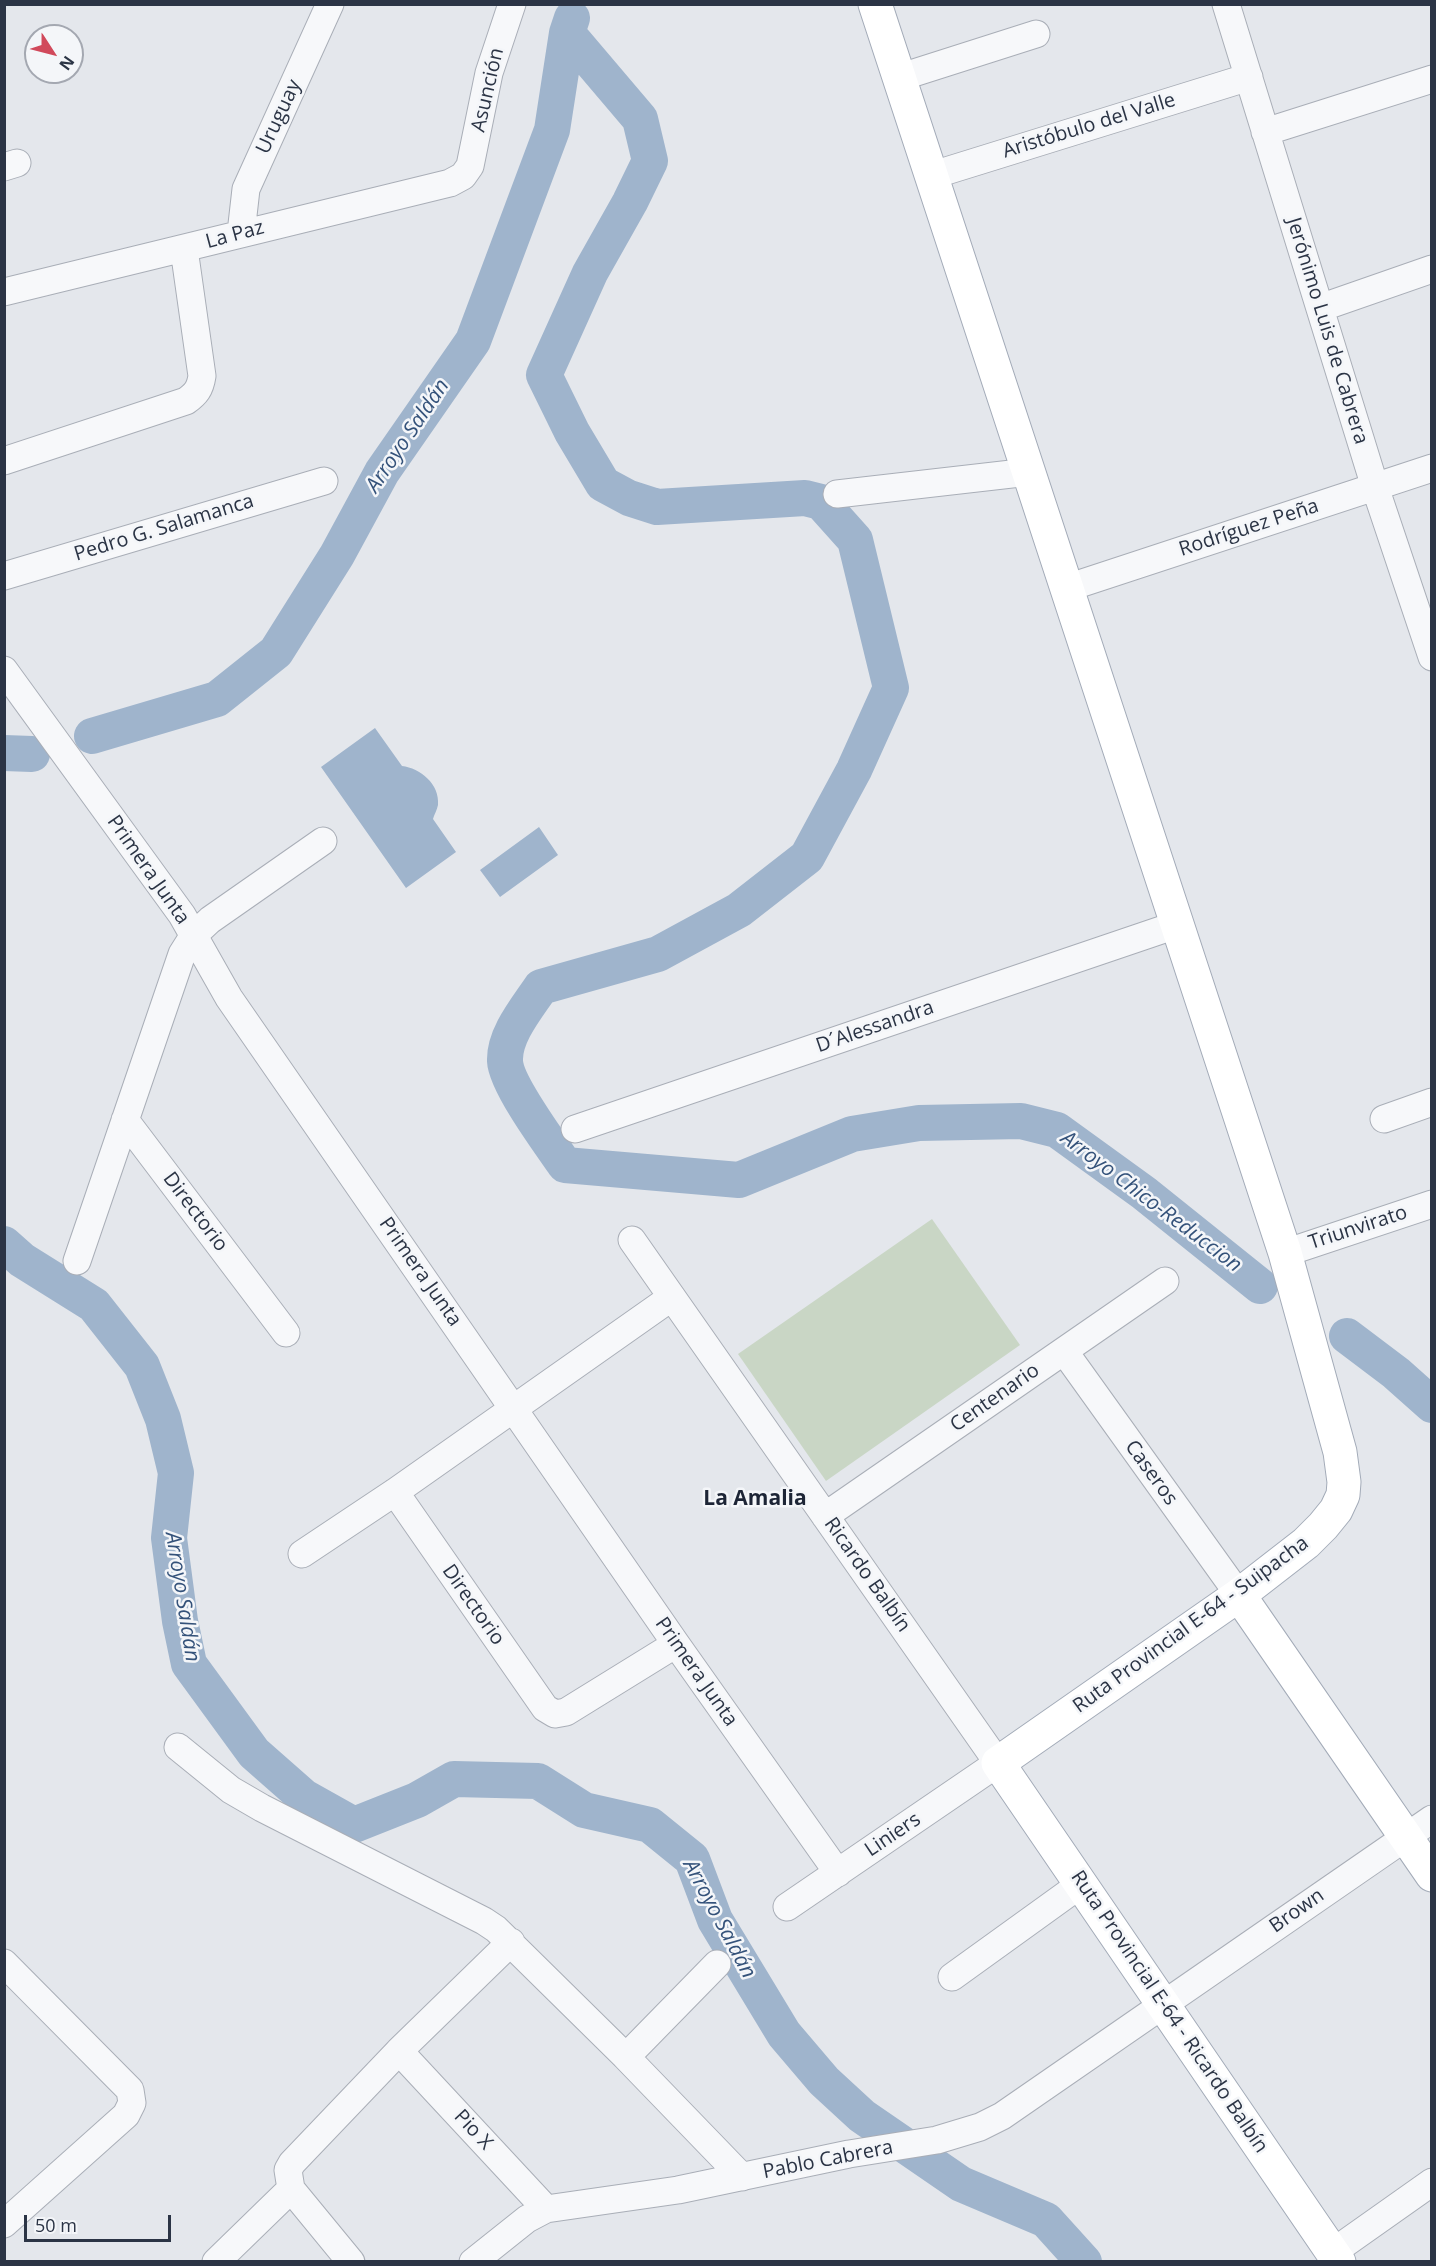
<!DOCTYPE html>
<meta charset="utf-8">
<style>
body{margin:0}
#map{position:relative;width:1436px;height:2266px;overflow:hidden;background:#e4e7ec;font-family:"Open Sans",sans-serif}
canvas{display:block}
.frame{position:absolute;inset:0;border:6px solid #2b3445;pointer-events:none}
.north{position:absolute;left:24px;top:24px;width:60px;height:60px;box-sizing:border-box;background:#f4f6f9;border:2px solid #a4a8b1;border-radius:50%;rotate:126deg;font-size:16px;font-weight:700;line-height:24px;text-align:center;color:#2b3445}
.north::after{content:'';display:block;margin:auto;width:21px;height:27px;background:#d1495b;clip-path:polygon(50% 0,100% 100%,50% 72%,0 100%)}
.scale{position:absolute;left:24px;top:2215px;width:147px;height:27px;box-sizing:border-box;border:3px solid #2b3445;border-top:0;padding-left:8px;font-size:18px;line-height:21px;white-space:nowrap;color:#2b3445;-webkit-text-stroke:4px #f4f6f9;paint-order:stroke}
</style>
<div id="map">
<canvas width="1436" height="2266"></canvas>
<div class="frame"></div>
<div class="north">N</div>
<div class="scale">50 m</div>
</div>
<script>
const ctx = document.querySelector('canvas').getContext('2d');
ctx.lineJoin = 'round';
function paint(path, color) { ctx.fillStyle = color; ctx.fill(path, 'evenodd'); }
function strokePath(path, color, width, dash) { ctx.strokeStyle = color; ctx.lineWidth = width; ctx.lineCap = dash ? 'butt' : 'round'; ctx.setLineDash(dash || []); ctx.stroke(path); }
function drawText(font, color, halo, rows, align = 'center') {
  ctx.font = font + ' "Open Sans",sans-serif'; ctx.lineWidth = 5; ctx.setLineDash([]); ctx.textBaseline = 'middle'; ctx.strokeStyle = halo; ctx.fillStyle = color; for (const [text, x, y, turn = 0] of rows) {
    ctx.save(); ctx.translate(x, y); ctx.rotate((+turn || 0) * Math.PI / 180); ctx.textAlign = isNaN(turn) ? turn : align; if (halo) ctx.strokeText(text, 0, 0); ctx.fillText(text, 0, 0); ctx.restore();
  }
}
paint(new Path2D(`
 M 932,1219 L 1020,1345 L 826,1481 L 738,1354 Z`), '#c9d6c5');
paint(new Path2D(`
 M 375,728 L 402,766 C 420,768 440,784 438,805 C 437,810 434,815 433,819 L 456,852 L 406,888 L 321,767 Z
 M 539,827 L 558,855 L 500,897 L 480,870 Z`), '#9fb4cc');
strokePath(new Path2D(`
 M 567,33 L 640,119 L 650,161 L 630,202 L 590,273 L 544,375 L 572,432 L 603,484 L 629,498 L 657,507 L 805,498 L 821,502 L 855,540 L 891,688 L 854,770 L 807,857 L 739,910 L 658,954 L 541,987 C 527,1008 504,1035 505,1061 C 506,1084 551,1145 565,1165 L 739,1180 L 852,1134 L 919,1123 L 1021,1121 L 1057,1130 L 1144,1193 L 1260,1286
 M 92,736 L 217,699 L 276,652 L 337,555 L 382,472 L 473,341 L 552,130 L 567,33 L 572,18
 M 4,753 L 32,754
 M 4,1244 L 22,1260 L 94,1305 L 142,1366 L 163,1419 L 176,1473 L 169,1538 L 180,1621 L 189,1664 L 254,1753 L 304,1797 L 354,1825 L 417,1800 L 454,1779 L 538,1781 L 584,1810 L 650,1825 L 692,1859 L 715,1920 L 784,2034 L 824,2081 L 862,2116 L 961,2184 L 1046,2220 L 1084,2262
 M 1347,1336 L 1396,1373 L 1432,1405`), '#9fb4cc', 36);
const minor = new Path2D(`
 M 1226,4 L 1375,487 L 1432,657
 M 898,78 L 1036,34
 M 1265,132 L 1432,79
 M 4,167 L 17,163
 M 930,176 L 1249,77
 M 241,233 L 246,189 L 330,4
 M 4,292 L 450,183 L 463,176 L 470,166 L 489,73 L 512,4
 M 1320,308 L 1432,269
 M 4,461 L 186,401 C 196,394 200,389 202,376 L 184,249
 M 837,494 L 1029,472
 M 4,576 L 324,481
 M 1067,588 L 1432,468
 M 4,670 L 182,915 L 229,998 L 676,1644 L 838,1873
 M 1384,1119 L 1432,1102
 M 125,1120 L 286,1333
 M 575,1129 L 1176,925
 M 632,1240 L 998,1763 L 787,1907
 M 1285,1253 L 1432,1204
 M 77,1261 L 182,954 L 194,935 L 210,920 L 323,841
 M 1064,1351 L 1239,1595
 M 395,1492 L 545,1708 L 555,1714 L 566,1712 L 676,1644
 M 825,1516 L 1165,1281
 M 302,1554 L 395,1492 L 672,1297
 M 178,1747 L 231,1790 L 262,1808 L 484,1921 L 496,1929 L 626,2057 L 742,2177
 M 4,1963 L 130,2090 L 132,2103 L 126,2115 L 4,2224
 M 952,1977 L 1081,1884
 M 399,2051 L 546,2209
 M 626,2057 L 717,1964
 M 291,2189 L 351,2262
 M 1333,2252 L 1432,2182
 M 216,2262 L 291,2189 L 288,2170 L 292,2163 L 399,2051 L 511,1942
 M 473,2262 L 527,2219 L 546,2209 L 678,2190 L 849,2154 L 937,2140 L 980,2127 L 1002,2116 L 1432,1819`);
const major = new Path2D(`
 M 875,4 L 1285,1253 L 1340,1452 L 1344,1482 L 1343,1495 L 1336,1510 L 1323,1526 L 1306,1543 L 1239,1595 L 998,1763 L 1339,2262
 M 1239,1595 L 1432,1875`);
strokePath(minor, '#a9aeb7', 29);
strokePath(major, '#a3abb8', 35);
strokePath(minor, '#f7f8fa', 27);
strokePath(major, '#fff', 33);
drawText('20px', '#2b3445', '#f4f6f9', [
 ["Asunción",488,90,-77],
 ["Uruguay",279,117,-65],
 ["Aristóbulo del Valle",1089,126,-17],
 ["La Paz",235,235,-15],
 ["Jerónimo Luis de Cabrera",1327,331,73],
 ["Pedro G. Salamanca",164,528,-17],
 ["Rodríguez Peña",1249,528,-18],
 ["Primera Junta",148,870,55],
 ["D´Alessandra",875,1027,-19],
 ["Directorio",195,1212,53],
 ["Triunvirato",1358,1228,-18],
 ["Primera Junta",420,1272,55],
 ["Centenario",995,1398,-35],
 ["Caseros",1151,1473,54],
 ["Ricardo Balbín",867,1575,55],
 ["Directorio",473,1605,55],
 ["Ruta Provincial E-64 - Suipacha",1191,1625,-36],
 ["Primera Junta",696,1672,55],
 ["Liniers",893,1835,-34],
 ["Brown",1297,1911,-35],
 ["Ruta Provincial E-64 - Ricardo Balbín",1169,2012,56],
 ["Pio X",473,2130,47],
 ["Pablo Cabrera",828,2160,-11]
]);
drawText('italic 21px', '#34527a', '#f4f6f9', [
 ["Arroyo Saldán",408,436,-56],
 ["Arroyo Chico-Reduccion",1151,1202,37],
 ["Arroyo Saldán",182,1597,81],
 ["Arroyo Saldán",719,1919,62]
]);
drawText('bold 21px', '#1d2536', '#f4f6f9', [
 ["La Amalia",755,1499]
]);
</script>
